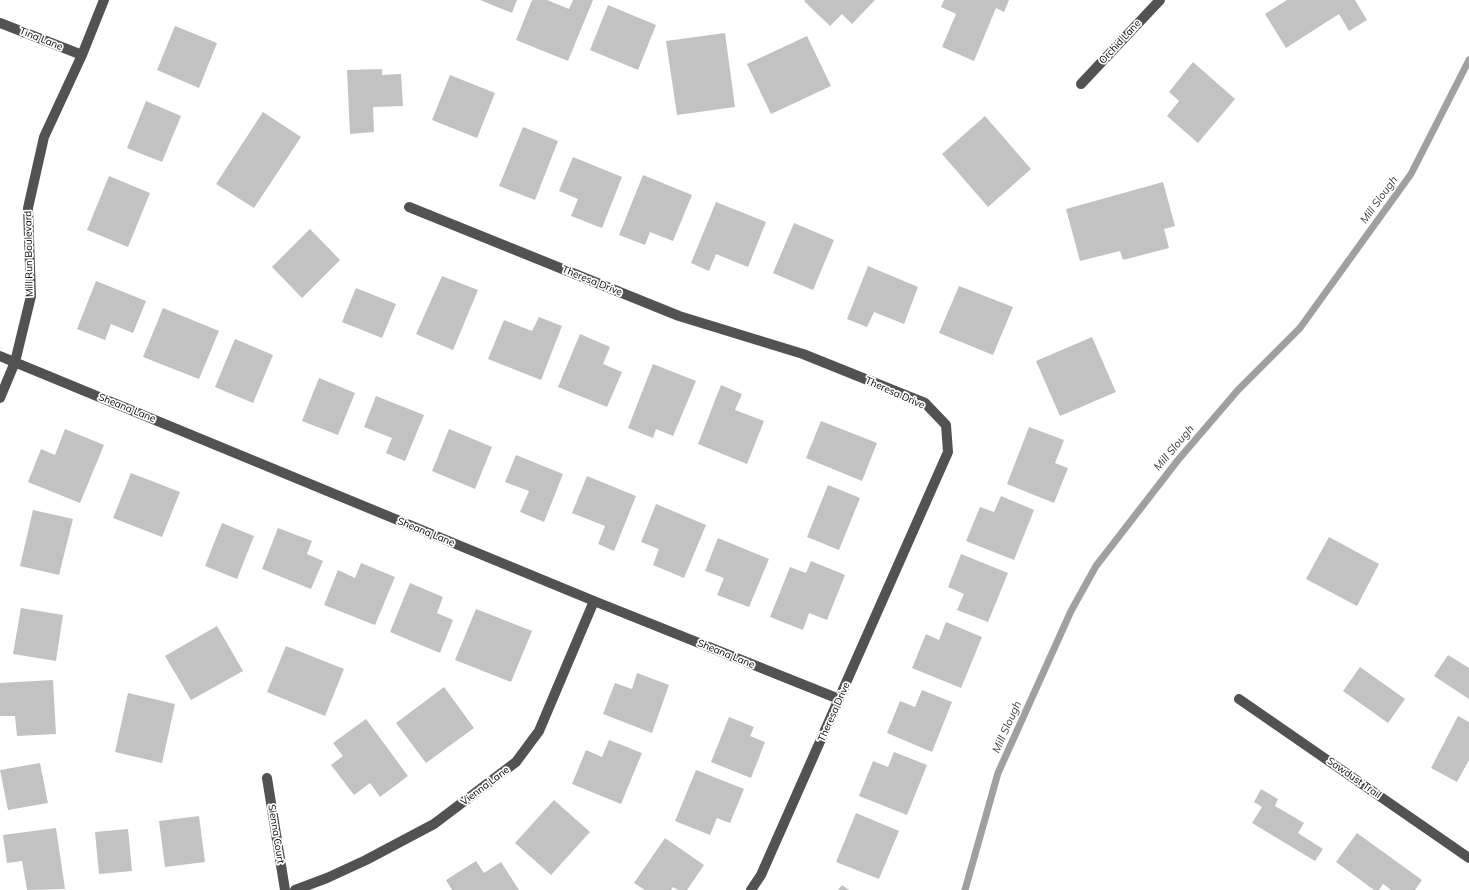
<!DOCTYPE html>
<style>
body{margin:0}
canvas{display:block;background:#fff}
</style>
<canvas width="1469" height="890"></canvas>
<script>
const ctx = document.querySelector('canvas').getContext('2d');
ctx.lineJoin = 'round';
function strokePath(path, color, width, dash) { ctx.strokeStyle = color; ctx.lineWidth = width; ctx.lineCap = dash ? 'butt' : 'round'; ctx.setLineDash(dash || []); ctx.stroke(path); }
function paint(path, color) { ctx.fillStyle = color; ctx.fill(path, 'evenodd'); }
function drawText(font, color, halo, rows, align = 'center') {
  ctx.font = font + ' Mulish,sans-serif'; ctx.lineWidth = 3.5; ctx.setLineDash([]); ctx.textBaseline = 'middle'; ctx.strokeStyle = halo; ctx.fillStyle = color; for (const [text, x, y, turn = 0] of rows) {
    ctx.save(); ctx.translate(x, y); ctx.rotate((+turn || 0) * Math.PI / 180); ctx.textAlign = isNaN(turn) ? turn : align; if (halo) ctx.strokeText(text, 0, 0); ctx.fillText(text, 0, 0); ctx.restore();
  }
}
strokePath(new Path2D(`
 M 965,890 L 998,773 L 1071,611 L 1096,566 L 1178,460 L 1238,390 L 1300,328 L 1411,174 L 1469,60`), '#a0a0a0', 7);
paint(new Path2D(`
 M 480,0 L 517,0 L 512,13 Z
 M 532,0 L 547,0 L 569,9 L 573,0 L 593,0 L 568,61 L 516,40 Z
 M 806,0 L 875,0 L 852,24 L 842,14 L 830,26 L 804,1 Z
 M 944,0 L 1009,0 L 1004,12 L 996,8 L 974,61 L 942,47 L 956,14 L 941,7 Z
 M 1287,0 L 1355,0 L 1367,20 L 1349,31 L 1339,14 L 1286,48 L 1265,14 Z
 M 608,5 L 656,25 L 638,70 L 590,50 Z
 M 175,26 L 217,43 L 199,88 L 157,70 Z
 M 725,33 L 735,107 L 677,115 L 666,41 Z
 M 807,36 L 831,86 L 771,114 L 747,64 Z
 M 1193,62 L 1235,99 L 1198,143 L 1167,116 L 1179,101 L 1169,92 Z
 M 382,69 L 382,75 L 401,74 L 403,106 L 373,107 L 374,132 L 350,134 L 347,70 Z
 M 450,75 L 495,93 L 477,138 L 432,120 Z
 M 146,101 L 181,116 L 162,162 L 127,148 Z
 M 263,112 L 301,137 L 254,208 L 216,184 Z
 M 985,116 L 1031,169 L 988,207 L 942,154 Z
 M 523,127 L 558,141 L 535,200 L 499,186 Z
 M 573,157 L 622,177 L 602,228 L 571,216 L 578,199 L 559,191 Z
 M 643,175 L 692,195 L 673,241 L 650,232 L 645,245 L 619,235 Z
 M 109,176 L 150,193 L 128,247 L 87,230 Z
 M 1163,182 L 1175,226 L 1164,229 L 1169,248 L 1123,260 L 1120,251 L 1080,261 L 1066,209 Z
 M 716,202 L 766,222 L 748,267 L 716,254 L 709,271 L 691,263 Z
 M 794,223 L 834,240 L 813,290 L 773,273 Z
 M 310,229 L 340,260 L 302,298 L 272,267 Z
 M 868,266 L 918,287 L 904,324 L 874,312 L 867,327 L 847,319 Z
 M 442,276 L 478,290 L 453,350 L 416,334 Z
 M 96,281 L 146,301 L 133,333 L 111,324 L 105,340 L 77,329 Z
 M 959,286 L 1013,307 L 993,355 L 939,333 Z
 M 356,288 L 396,304 L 382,338 L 342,322 Z
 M 163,308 L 219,331 L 199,379 L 143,357 Z
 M 539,317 L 562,326 L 541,380 L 488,359 L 504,320 L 532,331 Z
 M 580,334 L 610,347 L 603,364 L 622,372 L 607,407 L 558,387 Z
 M 1092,337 L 1116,392 L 1060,416 L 1036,361 Z
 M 235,339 L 273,355 L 253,403 L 215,387 Z
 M 653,364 L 696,381 L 673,436 L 656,429 L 653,438 L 628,428 Z
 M 319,378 L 355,393 L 338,435 L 302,421 Z
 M 721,385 L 742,394 L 735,410 L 764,421 L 747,464 L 698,444 Z
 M 376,396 L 424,415 L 405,461 L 386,453 L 392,438 L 364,427 Z
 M 821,421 L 877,443 L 862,481 L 806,458 Z
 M 1029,427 L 1064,440 L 1055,463 L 1068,468 L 1054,503 L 1007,484 Z
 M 65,429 L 104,445 L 80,503 L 28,482 L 41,449 L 55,455 Z
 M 449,429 L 492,447 L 475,489 L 432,471 Z
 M 516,455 L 563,474 L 544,522 L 520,512 L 529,491 L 505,482 Z
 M 131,473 L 180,492 L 162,537 L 113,518 Z
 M 587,476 L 636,496 L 614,551 L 598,544 L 605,526 L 572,513 Z
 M 828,485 L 860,498 L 839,550 L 807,537 Z
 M 1001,496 L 1034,510 L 1014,560 L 966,541 L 980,507 L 994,512 Z
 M 656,504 L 706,525 L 684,578 L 653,565 L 659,549 L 641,542 Z
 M 33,510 L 73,519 L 59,575 L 20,566 Z
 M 222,523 L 254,536 L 237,579 L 205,566 Z
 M 278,528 L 312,541 L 307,554 L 323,561 L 311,589 L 262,569 Z
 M 1329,537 L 1379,564 L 1357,606 L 1306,579 Z
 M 718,538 L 769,559 L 749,607 L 717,595 L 724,578 L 705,571 Z
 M 961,554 L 1008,573 L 988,622 L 957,610 L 964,594 L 948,587 Z
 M 811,561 L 845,575 L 827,620 L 809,613 L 803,630 L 770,617 L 790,567 L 806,573 Z
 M 361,563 L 395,577 L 375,625 L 324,605 L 338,570 L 355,578 Z
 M 410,583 L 443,597 L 437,613 L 453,620 L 440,653 L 390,632 Z
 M 21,608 L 63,615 L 56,661 L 13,654 Z
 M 476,609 L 532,631 L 511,682 L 455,660 Z
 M 946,622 L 982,637 L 961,688 L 912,668 L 926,634 L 939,640 Z
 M 217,626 L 243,671 L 191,700 L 165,656 Z
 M 286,646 L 344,669 L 325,716 L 267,692 Z
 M 1448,655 L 1469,668 L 1469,699 L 1434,676 Z
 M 1360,667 L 1405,699 L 1388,723 L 1343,691 Z
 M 637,673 L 669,685 L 652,733 L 603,714 L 615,683 L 632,689 Z
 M 53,680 L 56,734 L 17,736 L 15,716 L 0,716 L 0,683 Z
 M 444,687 L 474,728 L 426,763 L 396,723 Z
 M 922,690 L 952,702 L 932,752 L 887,733 L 900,701 L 915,707 Z
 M 128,693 L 175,704 L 162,763 L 115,752 Z
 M 1458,716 L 1469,722 L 1469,760 L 1457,782 L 1431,768 Z
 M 729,717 L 754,727 L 750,736 L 765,742 L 751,778 L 711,762 Z
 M 366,719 L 408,776 L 380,797 L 370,783 L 354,795 L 331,765 L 343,756 L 333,743 Z
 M 609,740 L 642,753 L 621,804 L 572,784 L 586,750 L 602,757 Z
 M 894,752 L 927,765 L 907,815 L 859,796 L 873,761 L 888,767 Z
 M 40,763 L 48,803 L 8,810 L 0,770 Z
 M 696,770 L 744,789 L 730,823 L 717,818 L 710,835 L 675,821 Z
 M 1261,789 L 1278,799 L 1275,806 L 1304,823 L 1298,833 L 1323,849 L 1315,861 L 1252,823 L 1262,807 L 1254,802 Z
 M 554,800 L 590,832 L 551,875 L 515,843 Z
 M 856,813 L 899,831 L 879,879 L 836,862 Z
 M 199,816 L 205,862 L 165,867 L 159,821 Z
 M 56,828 L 65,889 L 27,890 L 22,861 L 7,863 L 3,835 Z
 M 128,829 L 132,871 L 99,874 L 95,832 Z
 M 1357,833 L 1422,880 L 1415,890 L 1391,890 L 1383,884 L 1379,890 L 1374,890 L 1336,862 Z
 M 665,838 L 704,865 L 687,890 L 678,890 L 673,887 L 671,890 L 645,890 L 634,883 Z
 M 476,861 L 484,873 L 501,862 L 519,890 L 452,890 L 446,880 Z
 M 842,885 L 849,890 L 838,890 Z`), '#c2c2c2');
strokePath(new Path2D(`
 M 0,23 L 82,55
 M 1081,84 L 1160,0
 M 409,207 L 679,316 L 803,354 L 925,403 L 946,425 L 948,452 L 761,875 L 751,890
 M 0,356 L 594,601 L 839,699
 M 0,398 L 15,362 L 31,296 L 28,208 L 44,137 L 82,55 L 104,0
 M 1239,699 L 1469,858
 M 267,778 L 285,890
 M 295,890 L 327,878 L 366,860 L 434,824 L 516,762 L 539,731 L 594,601`), '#525252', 10);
drawText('10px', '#000', '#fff', [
 ["Tina Lane",41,39,22],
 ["Orchid Lane",1120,42,-47],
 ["Mill Run Boulevard",29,254,-91],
 ["Theresa Drive",592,281,22],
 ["Theresa Drive",895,393,24],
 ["Sheana Lane",127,408,22],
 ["Sheana Lane",426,532,22],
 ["Sheana Lane",726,654,22],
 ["Theresa Drive",834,712,-66],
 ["Sawdust Trail",1354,778,35],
 ["Vienna Lane",485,786,-37],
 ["Sienna Court",276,834,81]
]);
drawText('italic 11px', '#414141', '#fff', [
 ["Mill Slough",1379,200,-54],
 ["Mill Slough",1174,448,-50],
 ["Mill Slough",1007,727,-66]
]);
</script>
